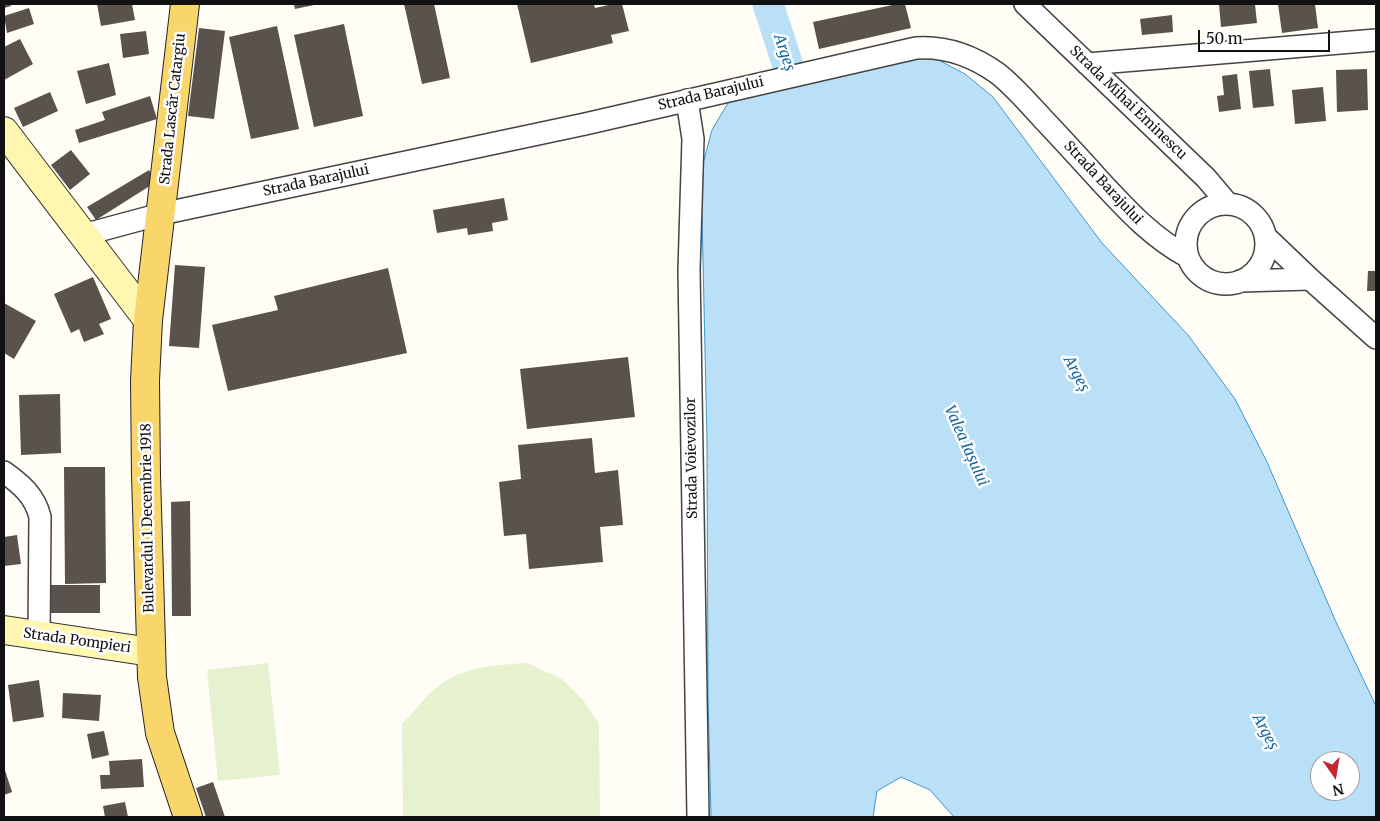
<!DOCTYPE html>
<meta charset="utf-8">
<style>
body{margin:0}
#map{position:relative;width:1380px;height:821px;overflow:hidden;background:#fffdf5;font-family:Merriweather,serif}
canvas{display:block}
.frame{position:absolute;inset:0;border:5px solid #111;pointer-events:none}
.north{position:absolute;left:1310px;top:751px;width:50px;height:50px;box-sizing:border-box;background:#fff;border:1px solid #a0a0a0;border-radius:50%;rotate:167deg;font-size:14px;font-weight:700;line-height:20px;text-align:center;color:#111}
.north::after{content:'';display:block;margin:auto;width:18px;height:22px;background:#c4262e;clip-path:polygon(50% 0,100% 100%,50% 72%,0 100%)}
.scale{position:absolute;left:1198px;top:30px;width:132px;height:22px;box-sizing:border-box;border:2px solid #111;border-top:0;padding-left:6px;font-size:15px;line-height:18px;white-space:nowrap;color:#111;-webkit-text-stroke:4px #fff;paint-order:stroke}
</style>
<div id="map">
<canvas width="1380" height="821"></canvas>
<div class="frame"></div>
<div class="north">N</div>
<div class="scale">50 m</div>
</div>
<script>
const ctx = document.querySelector('canvas').getContext('2d');
ctx.lineJoin = 'round';
function paint(path, color) { ctx.fillStyle = color; ctx.fill(path, 'evenodd'); }
function strokePath(path, color, width, dash) { ctx.strokeStyle = color; ctx.lineWidth = width; ctx.lineCap = dash ? 'butt' : 'round'; ctx.setLineDash(dash || []); ctx.stroke(path); }
function drawText(font, color, halo, rows, align = 'center') {
  ctx.font = font + ' Merriweather,serif'; ctx.lineWidth = 5; ctx.setLineDash([]); ctx.textBaseline = 'middle'; ctx.strokeStyle = halo; ctx.fillStyle = color; for (const [text, x, y, turn = 0] of rows) {
    ctx.save(); ctx.translate(x, y); ctx.rotate((+turn || 0) * Math.PI / 180); ctx.textAlign = isNaN(turn) ? turn : align; if (halo) ctx.strokeText(text, 0, 0); ctx.fillText(text, 0, 0); ctx.restore();
  }
}
paint(new Path2D(`
 M 268,663 L 280,775 L 218,781 L 207,670 Z
 M 527,663 L 562,679 L 583,700 L 599,724 L 600,817 L 403,817 L 402,724 C 413,713 424,698 436,688 C 463,666 495,665 527,663 Z`), '#e6f2cf');
const water = new Path2D(`
 M 931,56 L 965,74 L 993,97 L 1102,243 L 1188,335 L 1235,399 L 1267,462 L 1336,622 L 1376,706 L 1376,817 L 954,817 L 930,790 L 901,777 L 877,791 L 873,817 L 711,817 L 708,699 L 707,440 L 701,171 L 712,130 L 731,98 ZM 1320,761 L 1350,761 L 1350,791 L 1320,791 Z`);
paint(water, '#b9e0f7');
strokePath(water, '#3f96cf', 1);
strokePath(new Path2D(`
 M 768,4 L 794,84 L 814,98`), '#b9e0f7', 31);
paint(new Path2D(`
 M 4,4 L 10,4 L 11,6 L 4,8 Z
 M 97,4 L 132,4 L 135,20 L 101,26 Z
 M 294,4 L 314,4 L 314,5 L 295,9 Z
 M 404,4 L 434,4 L 450,78 L 422,84 Z
 M 517,4 L 594,4 L 595,8 L 613,4 L 622,4 L 629,31 L 611,35 L 613,43 L 531,63 Z
 M 897,4 L 905,4 L 911,28 L 819,49 L 813,22 Z
 M 1219,4 L 1255,4 L 1257,23 L 1221,27 Z
 M 1278,4 L 1315,4 L 1318,28 L 1282,33 Z
 M 29,8 L 34,24 L 7,33 L 4,16 Z
 M 1172,15 L 1173,32 L 1142,35 L 1140,19 Z
 M 344,24 L 363,116 L 314,127 L 294,35 Z
 M 277,26 L 299,129 L 251,139 L 229,37 Z
 M 199,28 L 225,31 L 214,119 L 188,116 Z
 M 146,31 L 149,54 L 123,58 L 120,34 Z
 M 20,39 L 33,64 L 4,80 L 4,47 Z
 M 109,63 L 116,95 L 86,104 L 77,71 Z
 M 1270,69 L 1274,106 L 1253,108 L 1249,71 Z
 M 1367,69 L 1368,110 L 1337,112 L 1336,70 Z
 M 1237,74 L 1241,109 L 1219,112 L 1217,96 L 1224,95 L 1222,76 Z
 M 1323,87 L 1326,121 L 1295,124 L 1292,90 Z
 M 50,92 L 58,111 L 23,127 L 14,108 Z
 M 150,96 L 157,119 L 79,143 L 75,130 L 105,120 L 102,112 Z
 M 71,150 L 90,174 L 70,190 L 51,165 Z
 M 149,170 L 156,182 L 96,220 L 87,207 Z
 M 504,198 L 508,220 L 492,223 L 493,231 L 468,235 L 467,228 L 437,233 L 433,210 Z
 M 175,265 L 205,267 L 199,348 L 169,346 Z
 M 388,268 L 407,353 L 228,391 L 212,325 L 278,310 L 274,296 Z
 M 1368,271 L 1376,271 L 1376,291 L 1367,291 Z
 M 93,277 L 111,319 L 99,324 L 104,334 L 84,342 L 79,329 L 71,333 L 54,294 Z
 M 4,303 L 36,321 L 14,359 L 4,353 Z
 M 628,357 L 635,417 L 527,429 L 520,369 Z
 M 60,394 L 61,453 L 21,455 L 19,395 Z
 M 592,438 L 595,473 L 618,470 L 623,525 L 600,527 L 603,562 L 529,569 L 526,534 L 504,536 L 499,482 L 521,479 L 518,445 Z
 M 64,467 L 105,467 L 106,583 L 65,584 Z
 M 190,501 L 191,616 L 172,616 L 171,502 Z
 M 17,535 L 21,564 L 4,566 L 4,537 Z
 M 50,585 L 100,585 L 100,613 L 50,613 Z
 M 39,680 L 44,717 L 13,722 L 8,685 Z
 M 63,693 L 101,695 L 99,721 L 62,718 Z
 M 104,731 L 109,755 L 92,759 L 87,734 Z
 M 142,759 L 144,787 L 101,789 L 100,775 L 110,775 L 109,761 Z
 M 4,767 L 12,792 L 4,795 Z
 M 213,782 L 225,817 L 206,817 L 196,788 Z
 M 125,802 L 128,817 L 105,817 L 103,806 Z`), '#5a524d');
const street = new Path2D(`
 M 1025,4 L 1206,178 L 1228,204
 M 1087,64 L 1376,40
 M 687,100 L 693,139 L 689,270 L 698,817
 M1186 244a40 40 0 1 1 80 0a40 40 0 1 1-80 0Z
 M 83,235 L 161,214 L 585,124 L 916,48 C 945,46 973,56 997,73 C 1014,86 1028,103 1043,119 C 1063,140 1082,161 1102,183 C 1128,211 1153,238 1188,257
 M 1266,237 L 1310,279 L 1376,338
 M 1240,281 L 1310,279
 M 4,472 C 21,484 35,496 40,517 L 39,635`);
const secondary = new Path2D(`
 M 4,131 L 148,320
 M 4,630 L 151,652`);
const primary = new Path2D(`
 M 185,4 L 148,320 L 145,381 L 146,475 L 152,677 L 160,733 L 188,817`);
strokePath(street, '#444', 24);
strokePath(secondary, '#333', 30);
strokePath(primary, '#222', 30);
strokePath(street, '#fff', 21);
strokePath(secondary, '#fff6b0', 28);
strokePath(primary, '#f9d66b', 28);
drawText('14px', '#111', '#fff', [
 ["Strada Barajului",711,94,-13],
 ["Strada Mihai Eminescu",1128,103,44],
 ["Strada Lascăr Catargiu",173,109,-84],
 ["Strada Barajului",316,181,-12],
 ["Strada Barajului",1103,183,47],
 ["Strada Voievozilor",692,458,-91],
 ["Bulevardul 1 Decembrie 1918",148,518,-91],
 ["Strada Pompieri",77,641,8]
]);
drawText('italic 15px', '#1768a6', '#fff', [
 ["Argeș",784,53,72],
 ["Argeș",1076,374,62],
 ["Valea Iașului",966,446,66],
 ["Argeș",1265,732,62]
]);
</script>
